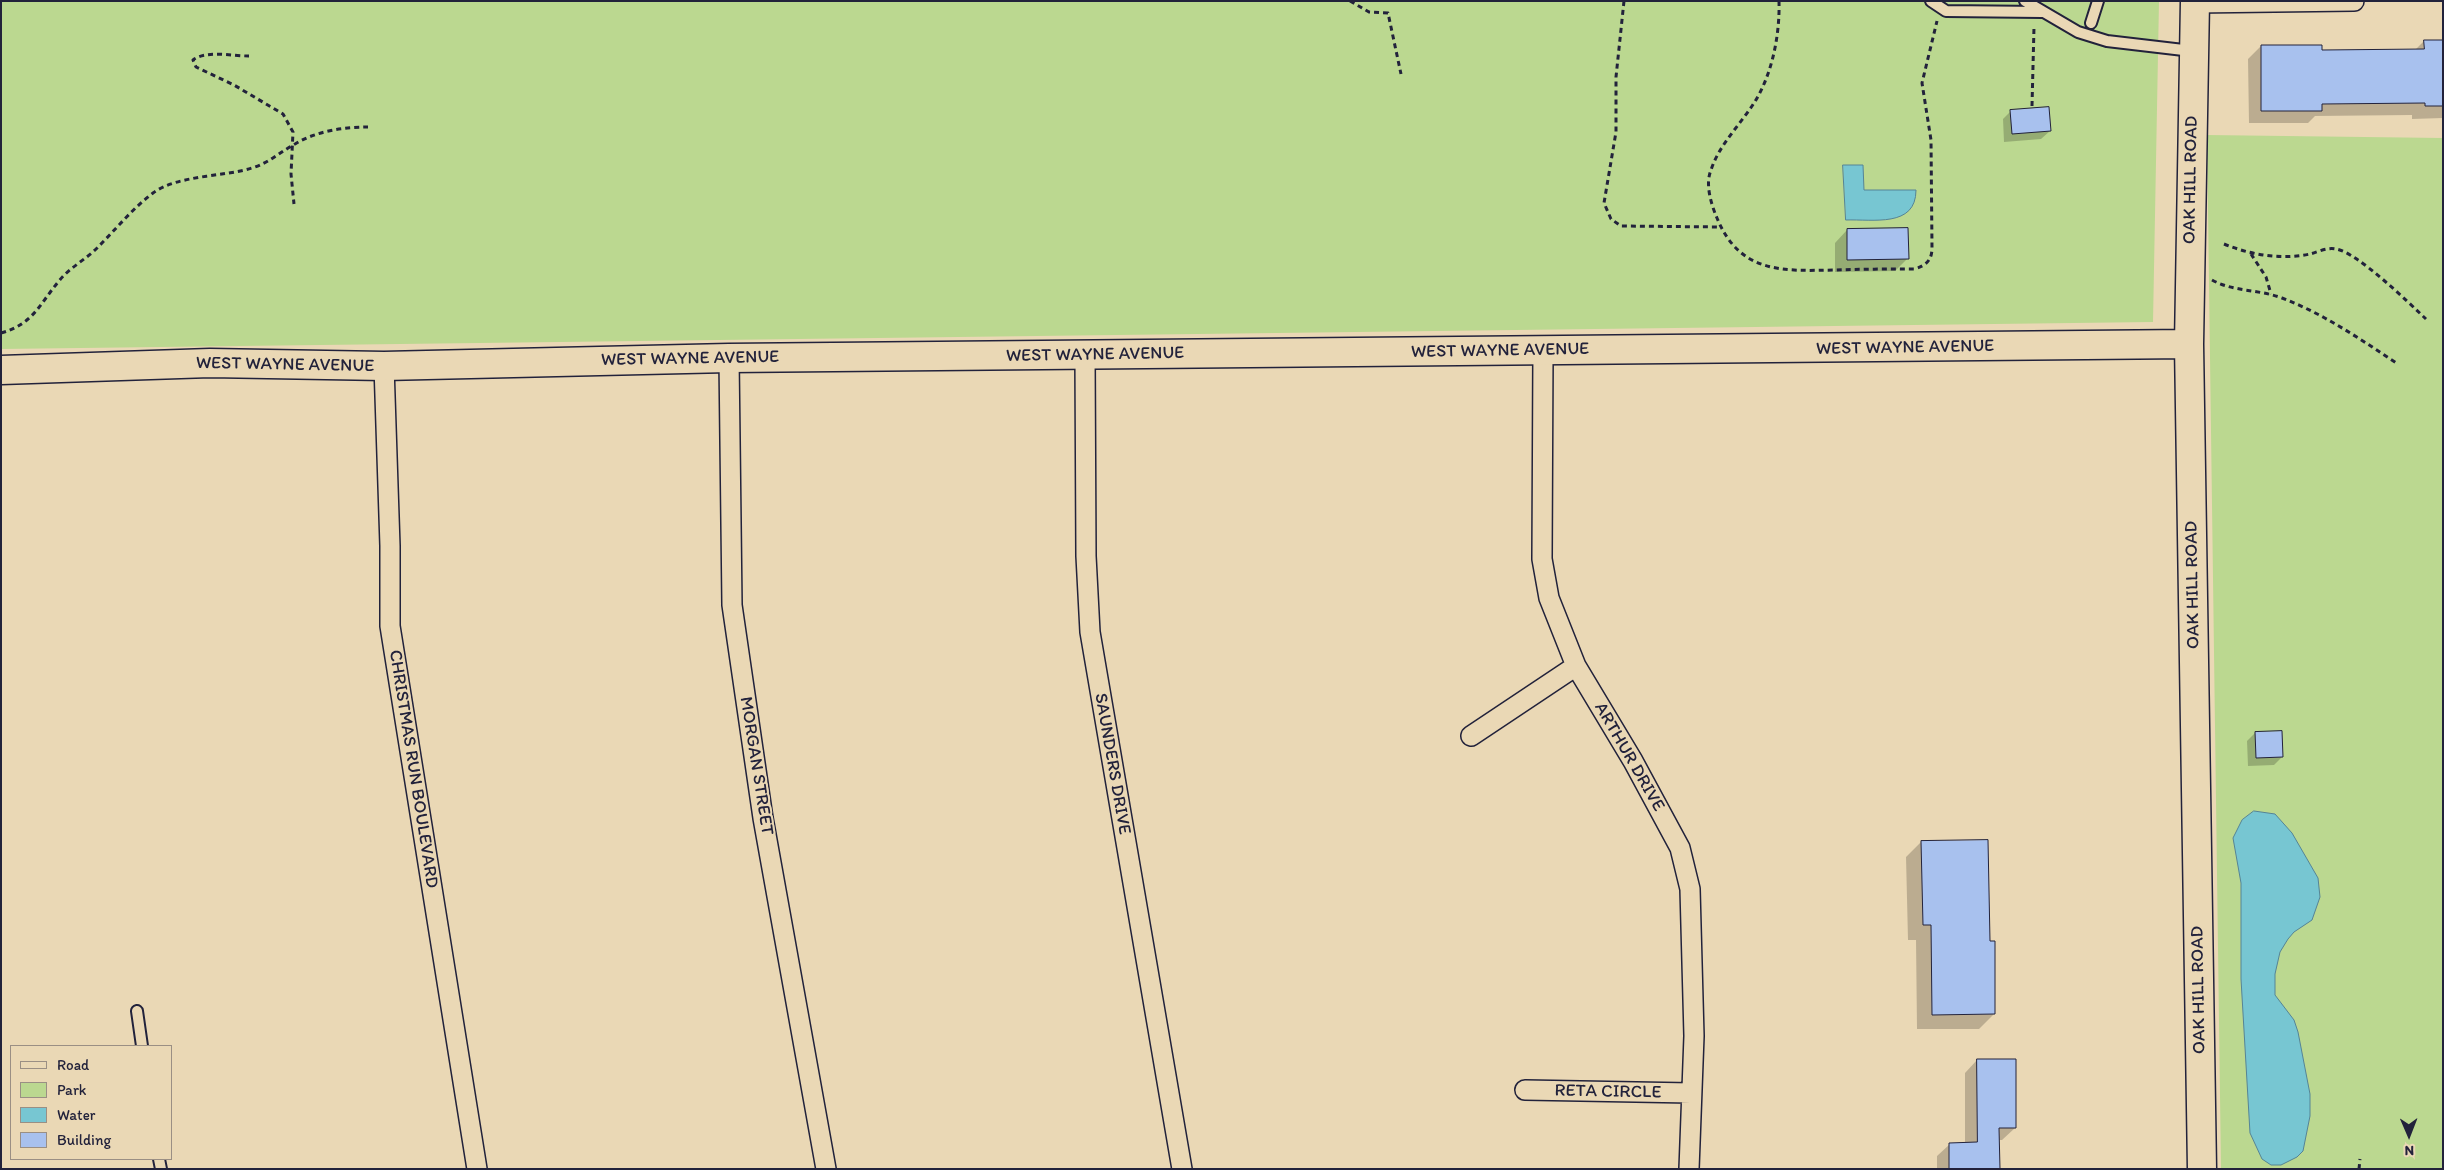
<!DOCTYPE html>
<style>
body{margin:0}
#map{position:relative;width:2444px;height:1170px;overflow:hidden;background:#ead8b5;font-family:Itim,sans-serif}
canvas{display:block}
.frame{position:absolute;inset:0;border:2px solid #22223b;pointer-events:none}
.legend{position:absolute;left:10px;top:1045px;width:162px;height:115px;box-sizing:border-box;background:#ead8b5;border:1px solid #9a8f84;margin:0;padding:6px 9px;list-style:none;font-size:15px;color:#22223b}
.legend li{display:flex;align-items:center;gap:10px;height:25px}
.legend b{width:25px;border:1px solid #9a8f84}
.north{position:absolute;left:2384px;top:1110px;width:50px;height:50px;-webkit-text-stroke:4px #ead8b5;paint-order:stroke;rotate:179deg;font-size:14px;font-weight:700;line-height:20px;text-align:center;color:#22223b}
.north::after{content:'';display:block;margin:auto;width:18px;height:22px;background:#22223b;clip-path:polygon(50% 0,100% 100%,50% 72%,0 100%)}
</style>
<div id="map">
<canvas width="2444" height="1170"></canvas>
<div class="frame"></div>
<ul class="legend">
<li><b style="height:6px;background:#ead8b5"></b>Road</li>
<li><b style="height:14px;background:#bbd890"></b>Park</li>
<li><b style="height:14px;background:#77c6d2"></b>Water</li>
<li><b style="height:14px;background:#a8c1ee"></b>Building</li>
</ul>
<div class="north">N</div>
</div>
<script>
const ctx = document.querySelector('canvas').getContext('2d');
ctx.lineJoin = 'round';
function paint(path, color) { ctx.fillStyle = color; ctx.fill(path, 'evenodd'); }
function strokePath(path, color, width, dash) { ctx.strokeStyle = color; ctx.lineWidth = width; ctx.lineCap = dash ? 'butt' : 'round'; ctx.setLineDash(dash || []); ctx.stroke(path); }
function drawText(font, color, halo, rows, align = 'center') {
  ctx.font = font + ' Itim,sans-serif'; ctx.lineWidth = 4; ctx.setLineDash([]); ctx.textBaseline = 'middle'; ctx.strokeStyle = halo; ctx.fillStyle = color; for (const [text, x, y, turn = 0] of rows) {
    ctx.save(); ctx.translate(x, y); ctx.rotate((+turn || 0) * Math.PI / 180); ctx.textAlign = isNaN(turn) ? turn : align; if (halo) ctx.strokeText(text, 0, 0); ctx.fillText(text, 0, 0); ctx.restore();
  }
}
paint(new Path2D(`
 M 1,1 L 2159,1 L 2153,322 L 1,349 Z
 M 2207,135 L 2443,138 L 2443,1169 L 2221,1169 Z`), '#bbd890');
const water = new Path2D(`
 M 1843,165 L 1863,165 L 1864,190 L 1916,190 C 1916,228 1873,219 1846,220 Z
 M 2254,811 L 2275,814 L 2292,833 L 2318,878 L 2320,897 L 2312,920 L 2294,932 L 2288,939 L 2280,952 L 2275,974 L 2275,995 L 2294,1020 L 2298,1032 L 2310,1094 L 2310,1116 L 2303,1151 L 2297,1157 L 2281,1165 L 2271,1165 L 2262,1159 L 2250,1133 L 2241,979 L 2241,883 L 2233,838 L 2242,820 Z`);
paint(water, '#77c6d2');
strokePath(water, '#558496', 1);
paint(new Path2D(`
 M 2424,41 L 2443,41 L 2443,118 L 2412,119 L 2412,115 L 2315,116 L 2308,123 L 2249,123 L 2248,59 L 2261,46 L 2321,51 L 2415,50 Z
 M 2011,111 L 2050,131 L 2041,139 L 2004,142 L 2003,119 Z
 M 1847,230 L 1908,258 L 1895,271 L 1835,272 L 1835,243 Z
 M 2255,733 L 2282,757 L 2274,765 L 2248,766 L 2247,741 Z
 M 1921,842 L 1989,943 L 1994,1014 L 1979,1029 L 1917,1029 L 1916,940 L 1908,940 L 1906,857 Z
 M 1977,1060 L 2015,1128 L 2002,1140 L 1998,1140 L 1998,1169 L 1937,1169 L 1937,1156 L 1950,1144 L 1965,1144 L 1965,1073 Z`), '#0003');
const building = new Path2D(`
 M 2424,40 L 2443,40 L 2443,106 L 2425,106 L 2425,103 L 2322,104 L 2322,111 L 2261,111 L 2261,45 L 2322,45 L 2322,50 L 2424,49 Z
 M 2049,107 L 2051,131 L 2012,134 L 2010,110 Z
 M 1908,228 L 1909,259 L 1847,260 L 1847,229 Z
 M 2282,731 L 2283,757 L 2256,758 L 2255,732 Z
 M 1988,840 L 1990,941 L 1995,941 L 1995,1014 L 1932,1015 L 1931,925 L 1923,925 L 1921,841 Z
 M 1977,1059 L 2016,1059 L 2016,1128 L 1999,1128 L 2000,1169 L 1949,1169 L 1949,1143 L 1977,1142 Z`);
paint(building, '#a8c1ee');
strokePath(building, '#22223b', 1);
const lane = new Path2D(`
 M 1931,1 L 1946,11 L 2042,12
 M 2025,1 L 2078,32 L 2107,41 L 2192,51
 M 2091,23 L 2098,1
 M 137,1011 L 142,1046
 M 159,1159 L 161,1169`);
const street = new Path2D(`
 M 2195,3 L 2354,1
 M 1543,351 L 1542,559 L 1549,598 L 1576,666 L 1633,761 L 1680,848 L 1690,889 L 1694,1036 L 1689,1169
 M 1085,356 L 1086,556 L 1090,632 L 1182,1169
 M 729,358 L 732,605 L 763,818 L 826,1169
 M 384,366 L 390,546 L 390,626 L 477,1169
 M 1471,736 L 1576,666
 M 1525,1090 L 1691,1093`);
const secondary = new Path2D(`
 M 2195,1 L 2189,344 L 2202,1169
 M 1,370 L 210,363 L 384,366 L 729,358 L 2189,344`);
strokePath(lane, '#22223b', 14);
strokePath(street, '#22223b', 22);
strokePath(secondary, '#22223b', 31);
strokePath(new Path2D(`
 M 1350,1 L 1369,12 L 1388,13 L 1401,74
 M 1624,1 L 1616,77 L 1616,132 L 1604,203 L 1611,219 L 1621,226 L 1722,227
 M 1779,1 C 1780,35 1772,75 1754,103 C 1740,125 1719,145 1711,170 C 1705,184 1711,204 1717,218 C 1740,274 1783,271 1835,270 C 1861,269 1888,269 1914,269 C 1926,266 1932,260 1932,248 L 1931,140 L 1922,83 L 1937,21
 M 249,56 C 232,56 206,50 193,60 L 196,67 L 234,85 L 283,114 L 293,132 L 291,174 L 294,204
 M 2032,106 L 2034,27
 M 2224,244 C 2251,255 2281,260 2310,254 C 2318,252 2327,247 2336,249 C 2357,252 2409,303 2426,319
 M 2251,254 L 2266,277 L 2271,294
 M 2212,280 C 2234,292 2258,289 2282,298 C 2324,314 2360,339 2398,364
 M 1,333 C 34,324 40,303 59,281 C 70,267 87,259 99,246 C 117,228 133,208 153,193 C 177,175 223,177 252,168 C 269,163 280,152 295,144 C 316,131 344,127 368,127
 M 2359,1169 L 2360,1159`), '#22223b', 3, [5, 4]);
strokePath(lane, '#ead8b5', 10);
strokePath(street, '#ead8b5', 19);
strokePath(secondary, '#ead8b5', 28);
drawText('18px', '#22223b', '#ead8b5', [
 ["OAK HILL ROAD",2191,180,-89],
 ["WEST WAYNE AVENUE",1905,348,-1],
 ["WEST WAYNE AVENUE",1500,351,-1],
 ["WEST WAYNE AVENUE",1095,355,-1],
 ["WEST WAYNE AVENUE",690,359,-1],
 ["WEST WAYNE AVENUE",285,365,1],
 ["OAK HILL ROAD",2193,585,-91],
 ["ARTHUR DRIVE",1629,757,60],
 ["SAUNDERS DRIVE",1112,764,80],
 ["MORGAN STREET",756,766,81],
 ["CHRISTMAS RUN BOULEVARD",413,769,81],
 ["OAK HILL ROAD",2199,990,-91],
 ["RETA CIRCLE",1608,1092,1]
]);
</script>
